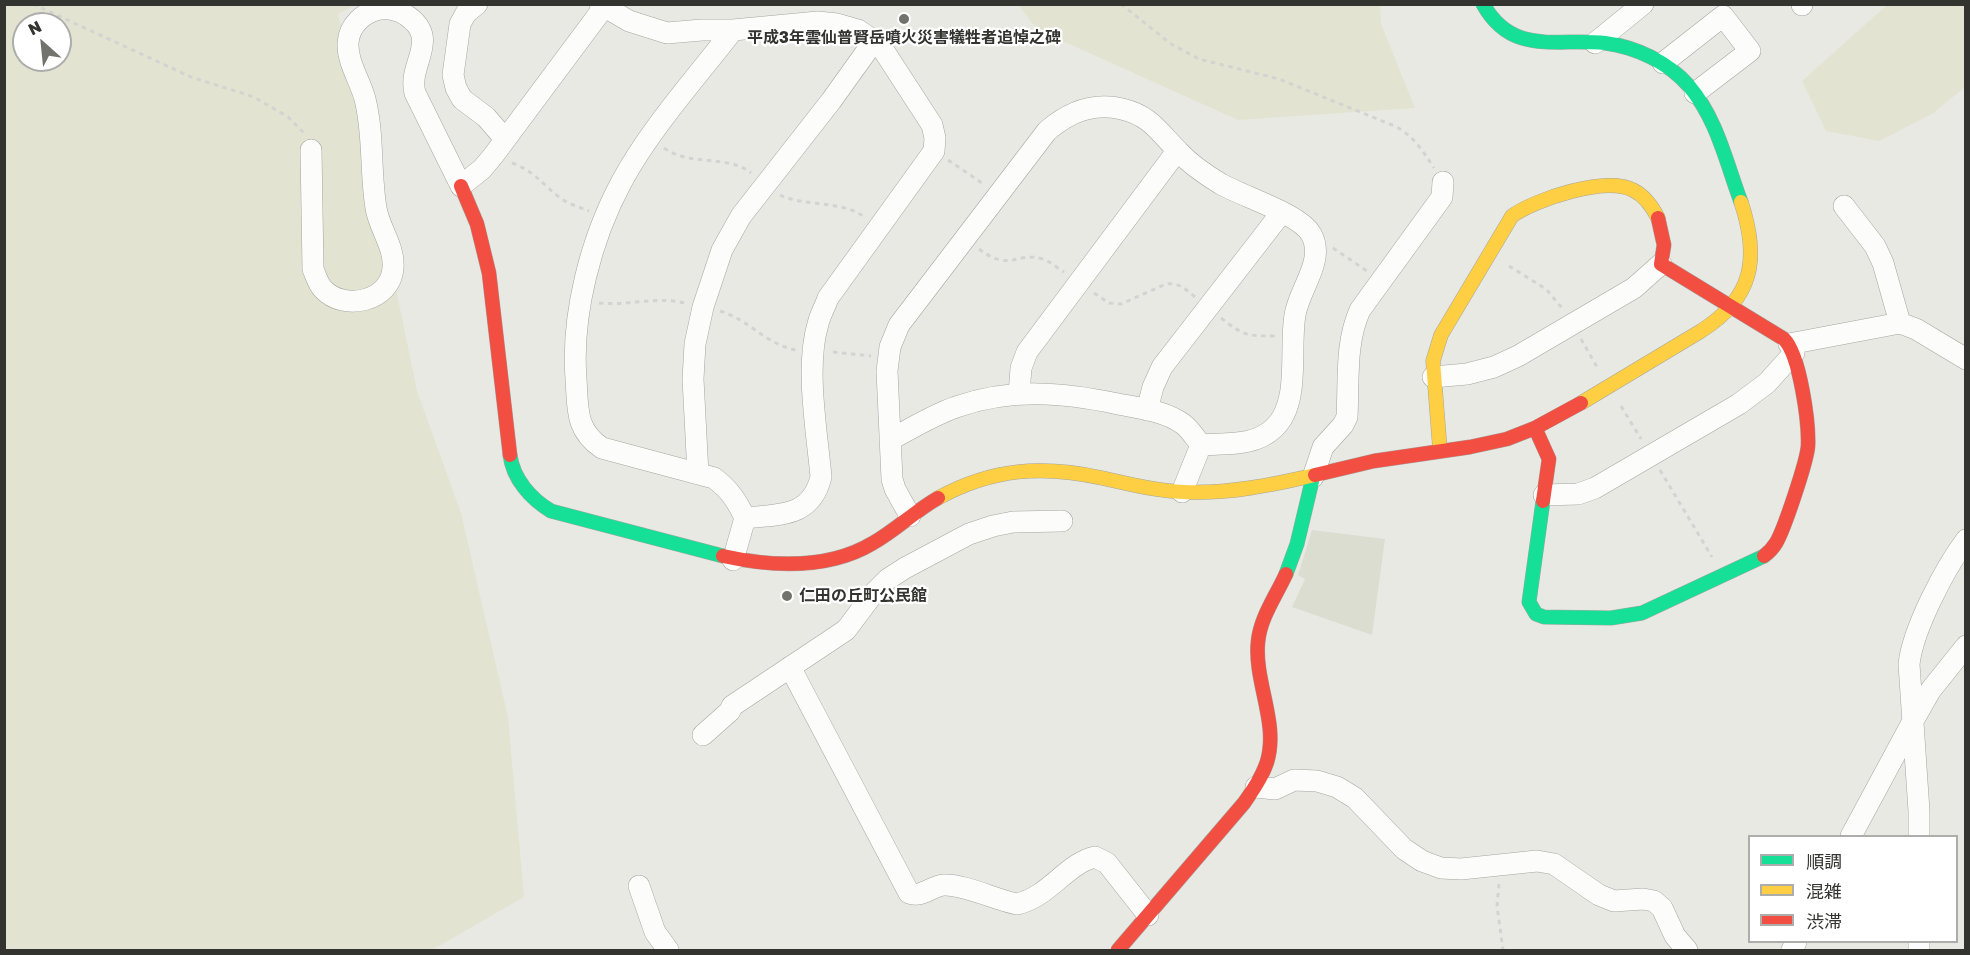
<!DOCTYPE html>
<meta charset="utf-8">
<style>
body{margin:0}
#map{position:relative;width:1970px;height:955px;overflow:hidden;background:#e9e9e4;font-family:"Golos Text","Noto Sans JP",sans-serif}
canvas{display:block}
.frame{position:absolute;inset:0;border:6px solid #33332f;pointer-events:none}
.legend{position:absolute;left:1748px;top:835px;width:210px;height:108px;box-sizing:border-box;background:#fff;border:2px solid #adadac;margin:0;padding:8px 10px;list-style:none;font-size:18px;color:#33332f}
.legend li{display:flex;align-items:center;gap:12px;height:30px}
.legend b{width:30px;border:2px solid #adadac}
.north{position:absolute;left:12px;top:12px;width:60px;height:60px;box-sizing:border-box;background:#fff;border:2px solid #adadac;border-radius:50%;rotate:333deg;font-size:16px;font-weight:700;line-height:24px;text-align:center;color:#33332f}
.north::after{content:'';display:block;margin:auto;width:21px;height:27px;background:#73736e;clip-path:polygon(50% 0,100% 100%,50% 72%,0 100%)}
</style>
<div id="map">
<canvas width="1970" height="955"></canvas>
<div class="frame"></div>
<ul class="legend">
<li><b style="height:8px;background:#16e098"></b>順調</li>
<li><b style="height:8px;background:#ffcf43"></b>混雑</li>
<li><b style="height:8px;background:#f24e42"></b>渋滞</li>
</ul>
<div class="north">N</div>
</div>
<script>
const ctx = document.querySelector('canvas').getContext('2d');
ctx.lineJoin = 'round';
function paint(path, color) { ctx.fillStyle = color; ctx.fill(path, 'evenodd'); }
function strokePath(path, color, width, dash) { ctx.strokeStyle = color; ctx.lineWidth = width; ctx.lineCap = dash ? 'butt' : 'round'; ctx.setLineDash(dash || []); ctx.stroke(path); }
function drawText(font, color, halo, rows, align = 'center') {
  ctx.font = font + ' "Golos Text","Noto Sans JP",sans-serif'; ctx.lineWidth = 4.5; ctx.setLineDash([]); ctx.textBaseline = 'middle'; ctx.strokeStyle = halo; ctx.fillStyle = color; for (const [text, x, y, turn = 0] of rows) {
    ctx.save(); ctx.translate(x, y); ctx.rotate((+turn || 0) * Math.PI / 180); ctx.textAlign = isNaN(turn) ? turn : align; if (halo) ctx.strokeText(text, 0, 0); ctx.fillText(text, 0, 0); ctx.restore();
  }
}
paint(new Path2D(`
 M 1312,530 L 1385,539 L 1372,635 L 1292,607 L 1305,579 L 1298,575 Z`), '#dbddd1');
paint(new Path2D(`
 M 5,5 L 355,5 L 338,14 L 349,60 L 417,391 L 461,513 L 508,717 L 524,897 L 432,950 L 5,950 ZM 24,24 L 60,24 L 60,60 L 24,60 Z
 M 1018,5 L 1380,5 L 1381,24 L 1415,108 L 1238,120 L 1038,30 Z
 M 1887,5 L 1965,5 L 1965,87 L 1932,114 L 1879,141 L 1826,131 L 1802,81 Z`), '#e2e4d1');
const street = new Path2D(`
 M 477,4 L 466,13 L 460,24 L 453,75 L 456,88 L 462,99 L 486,117 L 505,139
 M 600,4 L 629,21 L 667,33 L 702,30 L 733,30 L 818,22 L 837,24 L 858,30 L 874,41 L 884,51 L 932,125 L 935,138 L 934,151 L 828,298 C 825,307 820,315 818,324 C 805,367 817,432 821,477 C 811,518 779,514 745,518
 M 1802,4 L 1802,5
 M 1595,43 L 1643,4
 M 1663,63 L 1723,16 L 1750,51 L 1695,93
 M 311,150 L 313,269 C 316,276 318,284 323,289 C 344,312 391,301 393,268 C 395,247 379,228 376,208 C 370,172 374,135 365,99 C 360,80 347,62 348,43 C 349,25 364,12 380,9 C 389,8 398,10 406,15 C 442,39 407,64 415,93 L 461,186 L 482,169 L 493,156 L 604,7
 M 1844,206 L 1875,246 L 1883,263 L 1900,323
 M 1789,344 L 1900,323 L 1916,329 L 1966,359
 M 1433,377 L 1467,374 L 1494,367 L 1518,356 L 1634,288 L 1661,264
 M 1019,394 L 1021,368 L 1027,352 L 1177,151
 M 1147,410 L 1153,387 L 1162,367 L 1282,212
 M 890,440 C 912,428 933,415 956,407 C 1011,388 1062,392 1118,404 C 1139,408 1165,411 1183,424 C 1190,429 1195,438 1201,445 L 1182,492
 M 698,474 L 693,379 L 695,344 L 703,307 L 722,250 L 741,216 L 831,101 L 874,41
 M 1313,477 L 1323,447 L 1343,425 L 1347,417 C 1349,381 1345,343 1360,310 L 1442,197 L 1443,182
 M 1544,495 L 1578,494 L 1595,488 L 1739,404 L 1767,383 L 1794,353
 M 910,516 L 895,489 L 892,479 L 887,371 L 890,347 L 899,325 L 1047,131 C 1069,112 1093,102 1122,109 C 1151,116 1158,131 1178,151 C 1190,164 1206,175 1221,184 C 1244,197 1300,214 1311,234 C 1326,260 1299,289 1295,315 C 1289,349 1301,403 1274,428 C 1254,447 1226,443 1201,445
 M 733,560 L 745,518 C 737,501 729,489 714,478 L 602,448 C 575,430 578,408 576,379 C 571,315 591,238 622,181 C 650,129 696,78 733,30
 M 790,667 L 909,893 C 922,898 931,886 944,885 C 964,884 996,900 1017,904 C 1049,897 1067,863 1095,857 L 1107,863 L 1148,915
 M 703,735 L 730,711 L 732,706 L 846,630 L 873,594 L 888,579 L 905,568 L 969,534 L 993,526 L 1013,522 L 1062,521
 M 1256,787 L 1275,789 L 1294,780 L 1317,781 L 1337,787 L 1355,798 L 1404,849 L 1422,861 L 1441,868 L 1461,869 L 1537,861 L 1554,864 L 1599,895 L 1614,901 L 1643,899 L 1654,901 L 1662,908 L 1675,936 L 1687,950
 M 1851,836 L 1913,721 L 1930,691 L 1966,646
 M 1919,836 L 1919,811 L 1909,664 C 1913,629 1945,568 1966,540
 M 639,886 L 655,932 L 668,950
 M 1792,950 L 1796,942
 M 1919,950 L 1919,942`);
const fast = new Path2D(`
 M 1483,4 C 1512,56 1556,38 1605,43 C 1636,47 1668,62 1689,86 C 1717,119 1726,162 1741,202
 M 510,455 C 513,479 531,499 551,511 L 723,556
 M 1543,501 L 1529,602 L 1536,614 L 1544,617 L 1611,618 L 1642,613 L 1764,556
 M 1286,574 L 1297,544 L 1313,477`);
const slow = new Path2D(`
 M 1581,403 L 1701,331 C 1753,298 1760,259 1741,202
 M 1440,450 L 1433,361 L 1441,335 L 1512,216 C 1536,199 1605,176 1633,190 C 1645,196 1652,206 1658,218
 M 938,498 C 993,468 1042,465 1102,478 C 1129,484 1156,491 1184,492 C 1228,494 1272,485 1315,475`);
const jam = new Path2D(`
 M 461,186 L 477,224 L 489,273 L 510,455
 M 1658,218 L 1664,245 L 1661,264 L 1784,339 C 1800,355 1809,423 1808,446 C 1807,461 1784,530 1776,543 C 1773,548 1768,553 1764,556
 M 1535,428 L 1549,459 L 1543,501
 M 1315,475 L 1374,461 L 1470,447 L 1507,439 L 1535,428 L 1581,403
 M 723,556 C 773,567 828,570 873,543 C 896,530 915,511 938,498
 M 1118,950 L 1244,803 C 1253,790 1262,777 1267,762 C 1279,723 1254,682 1258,642 C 1260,618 1276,596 1286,574`);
strokePath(street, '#a4a4a0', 22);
strokePath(fast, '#a4a4a0', 15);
strokePath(slow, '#a4a4a0', 15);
strokePath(jam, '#a4a4a0', 15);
strokePath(new Path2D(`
 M 33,4 L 191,77 L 254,97 L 288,117 L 305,134
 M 1121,4 L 1171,44 L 1199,59 L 1279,79 L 1397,127 C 1414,137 1423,151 1434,168
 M 664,148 C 691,167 728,154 751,173
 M 948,160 L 985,185
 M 512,163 C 534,171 541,183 559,197 C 568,204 579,207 589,211
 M 780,195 C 806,207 839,200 863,216
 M 1333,248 L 1367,271
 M 979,249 C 1011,273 1015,251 1043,259 C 1051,262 1057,268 1064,272
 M 1509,266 L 1546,289 L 1562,308
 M 1094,293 L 1109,303 L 1121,304 L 1166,284 C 1179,282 1185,289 1195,297
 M 599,303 C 627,306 656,296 684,303
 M 720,311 C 748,319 767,345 796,350
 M 1221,318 C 1244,336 1247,336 1275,336
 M 1581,339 L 1597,367
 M 833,352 L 871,356
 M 1621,406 L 1641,439
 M 1660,470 L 1712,557
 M 1499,884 L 1497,906 L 1503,950`), '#d3d3d1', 3, [4.5, 4.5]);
strokePath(street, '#fcfcfb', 21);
strokePath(fast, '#16e098', 14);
strokePath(slow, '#ffcf43', 14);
strokePath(jam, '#f24e42', 14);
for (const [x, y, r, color] of [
 [904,19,6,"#73736e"],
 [787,596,6,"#73736e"]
]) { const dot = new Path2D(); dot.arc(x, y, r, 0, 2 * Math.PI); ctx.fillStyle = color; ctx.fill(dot); strokePath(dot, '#fff', 2); }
drawText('bold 16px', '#33332f', '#fff', [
 ["平成3年雲仙普賢岳噴火災害犠牲者追悼之碑",904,38],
 ["仁田の丘町公民館",799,596,"left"]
]);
</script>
